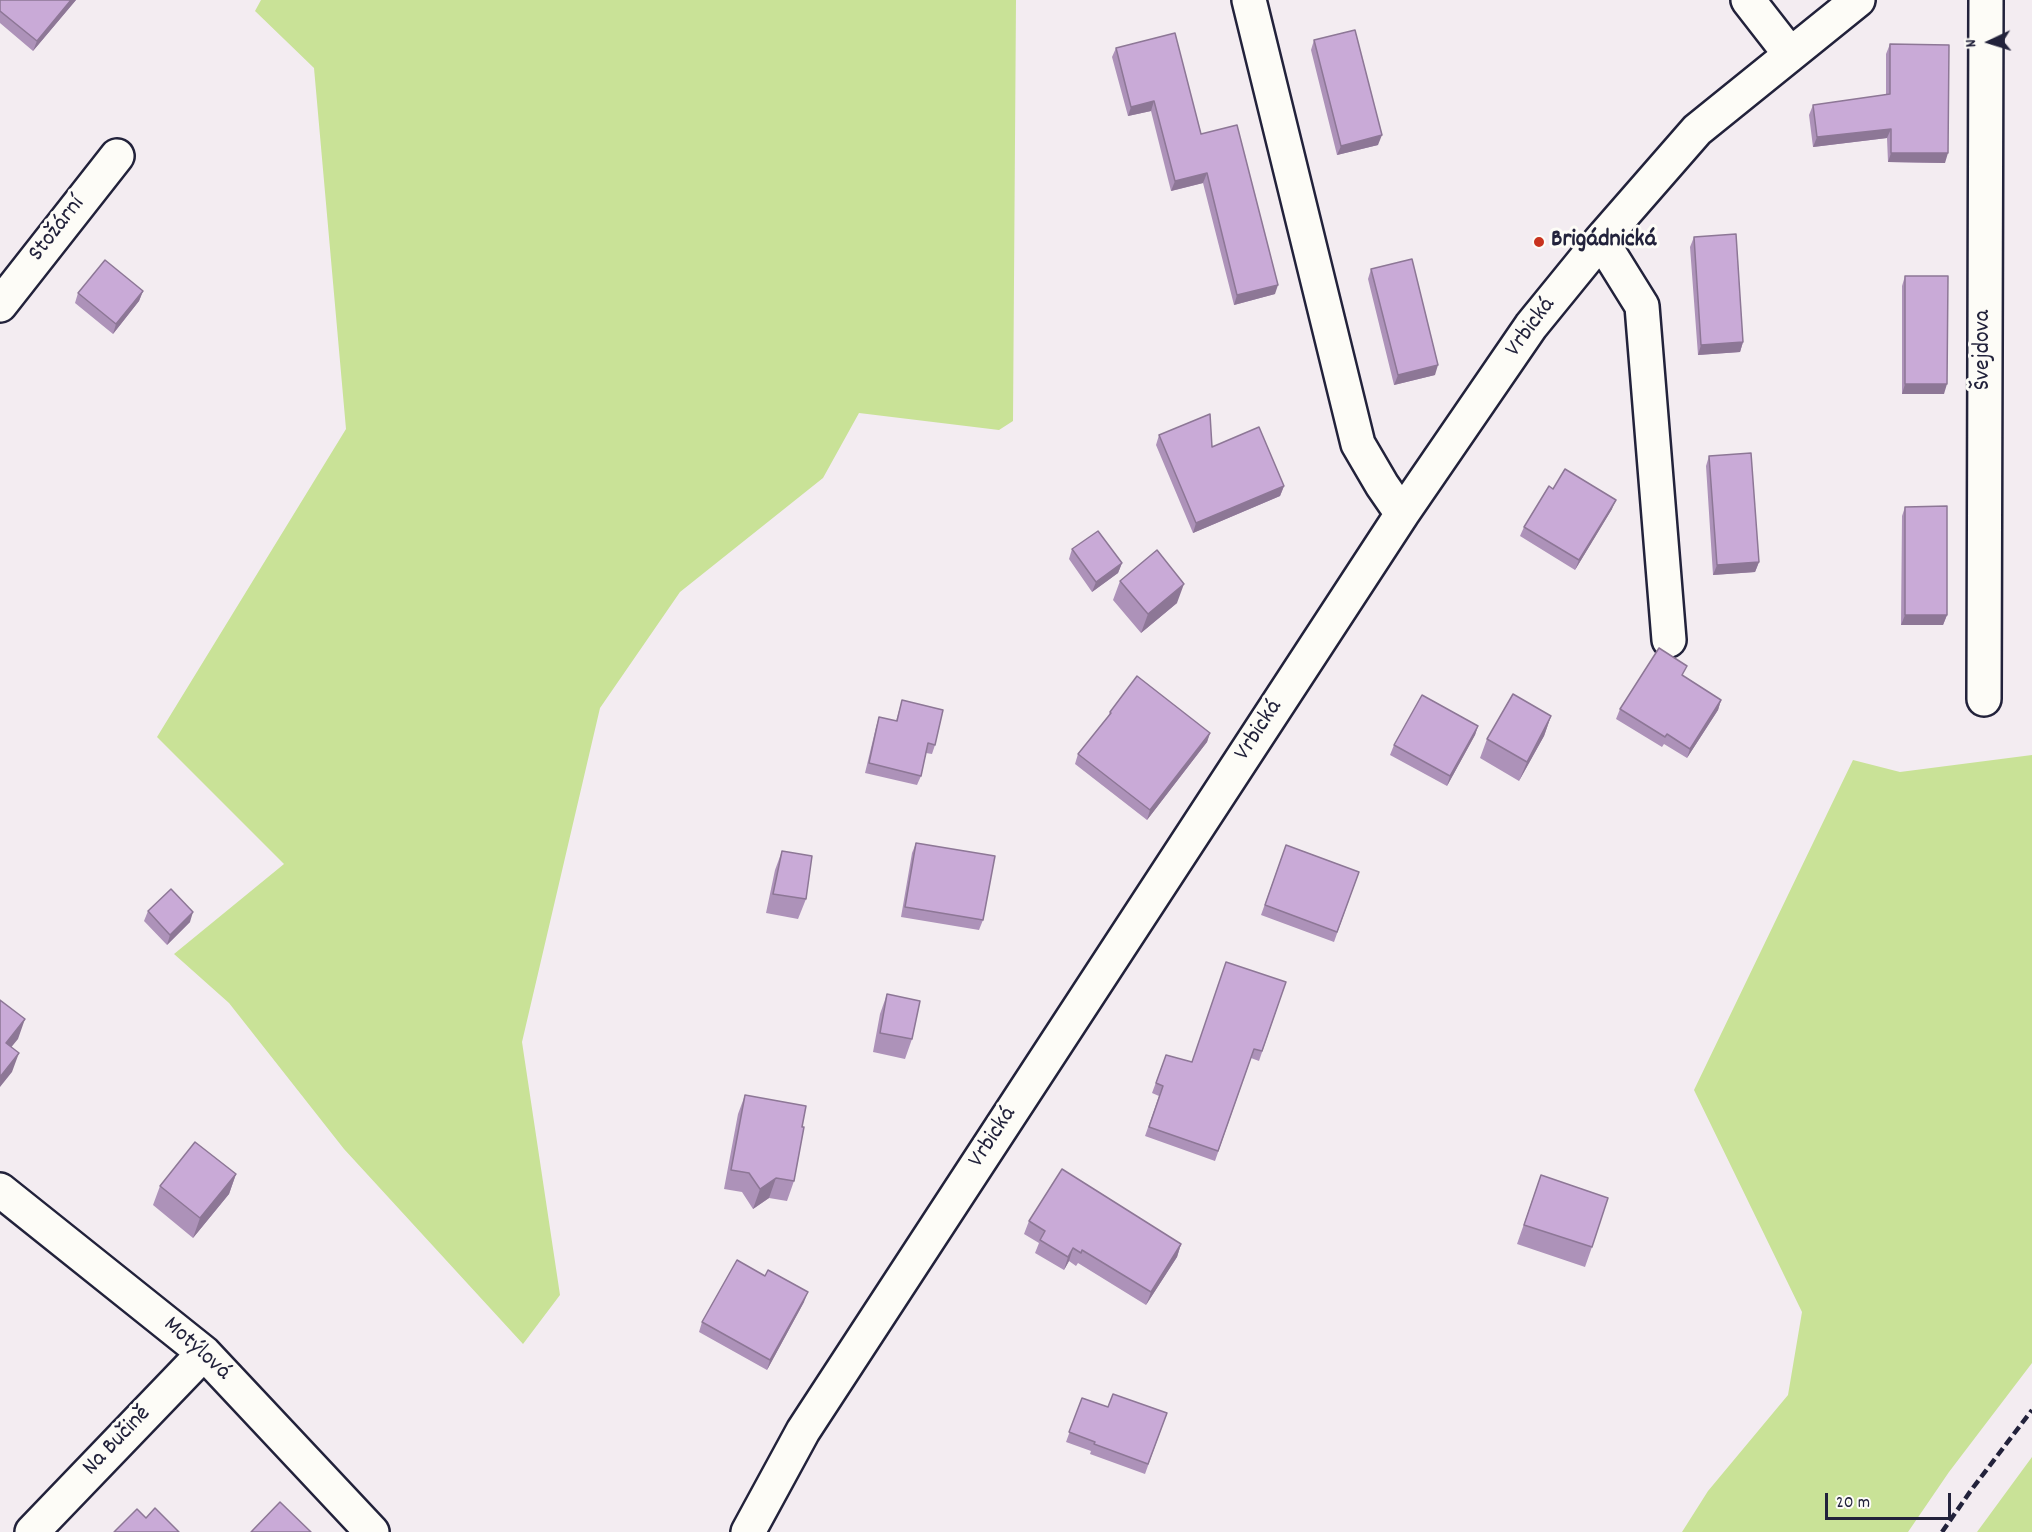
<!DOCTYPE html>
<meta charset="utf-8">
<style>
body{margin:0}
#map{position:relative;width:2032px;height:1532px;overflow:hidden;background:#f3ecf1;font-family:Dekko,sans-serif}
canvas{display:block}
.north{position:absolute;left:1960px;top:12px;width:60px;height:60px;-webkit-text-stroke:4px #fdfcf7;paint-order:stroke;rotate:266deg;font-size:16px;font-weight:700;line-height:24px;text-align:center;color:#22223b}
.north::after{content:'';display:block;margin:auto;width:21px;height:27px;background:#22223b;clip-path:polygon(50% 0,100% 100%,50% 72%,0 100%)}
.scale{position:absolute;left:1825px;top:1493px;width:126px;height:27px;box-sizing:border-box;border:3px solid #22223b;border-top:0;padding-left:8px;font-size:18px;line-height:21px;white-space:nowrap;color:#22223b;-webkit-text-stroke:4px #fdfcf7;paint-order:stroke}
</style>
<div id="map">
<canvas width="2032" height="1532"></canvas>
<div class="north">N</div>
<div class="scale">20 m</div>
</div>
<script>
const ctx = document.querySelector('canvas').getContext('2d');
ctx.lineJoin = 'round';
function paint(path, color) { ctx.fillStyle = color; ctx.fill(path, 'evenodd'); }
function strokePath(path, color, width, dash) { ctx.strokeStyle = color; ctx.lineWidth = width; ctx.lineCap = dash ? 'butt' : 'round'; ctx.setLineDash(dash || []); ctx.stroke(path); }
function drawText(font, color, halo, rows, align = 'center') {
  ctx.font = font + ' Dekko,sans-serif'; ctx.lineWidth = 6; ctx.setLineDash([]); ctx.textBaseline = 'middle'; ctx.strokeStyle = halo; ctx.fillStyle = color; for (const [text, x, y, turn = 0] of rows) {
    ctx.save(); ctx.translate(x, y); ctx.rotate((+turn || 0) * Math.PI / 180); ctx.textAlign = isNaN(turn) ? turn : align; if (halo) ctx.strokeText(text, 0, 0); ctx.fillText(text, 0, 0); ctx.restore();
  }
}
paint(new Path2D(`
 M 261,0 L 1016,0 L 1013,421 L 999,430 L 859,413 L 823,478 L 680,592 L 600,708 L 522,1042 L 560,1295 L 523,1344 L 344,1149 L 229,1003 L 174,954 L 284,864 L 157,737 L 346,429 L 314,68 L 255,11 Z
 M 2032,755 L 2032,1363 L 1949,1472 L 1908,1532 L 1682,1532 L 1708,1491 L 1788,1395 L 1802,1312 L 1694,1090 L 1853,760 L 1900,772 Z
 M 2032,1457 L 2032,1532 L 1977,1532 Z`), '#c9e297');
const minor = new Path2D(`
 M 1249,0 L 1358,444 L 1382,485 L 1402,514
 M 1748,0 L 1790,54
 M 1601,240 L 1642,306 L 1669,640
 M 0,305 L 117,156
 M 1984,699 L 1986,0
 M 0,1190 L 204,1353 L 372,1532
 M 32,1532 L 204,1353
 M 748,1532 L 803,1431 L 1402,514 L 1531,326 L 1601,240 L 1697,130 L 1858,0`);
strokePath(minor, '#22223b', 38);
strokePath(minor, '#fdfcf7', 33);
strokePath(new Path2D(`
 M 1942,1532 L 1972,1489 L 2032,1410`), '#22223b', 4.5, [9, 4.5]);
paint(new Path2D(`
 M 0,0 L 76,0 L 33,51 L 0,23 Z
 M 1314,40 L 1378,145 L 1337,155 L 1311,50 Z
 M 1890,44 L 1945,163 L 1888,162 L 1887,138 L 1813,147 L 1809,115 L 1813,105 L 1886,95 L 1886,54 Z
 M 1116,48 L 1201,134 L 1275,294 L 1234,305 L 1203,183 L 1171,191 L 1151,111 L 1128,116 L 1112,57 Z
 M 1694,237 L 1743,342 L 1740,352 L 1698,355 L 1690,247 Z
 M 1371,269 L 1435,375 L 1394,385 L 1368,279 Z
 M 1905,276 L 1944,394 L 1902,394 L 1902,286 Z
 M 143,291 L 139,301 L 113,334 L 75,303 L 78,293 Z
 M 1159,435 L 1212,447 L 1284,486 L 1280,496 L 1193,533 L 1156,445 Z
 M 1709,456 L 1759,562 L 1755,572 L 1713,575 L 1706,466 Z
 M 1553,489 L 1612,509 L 1575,570 L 1520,536 L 1524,527 Z
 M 1905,507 L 1947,615 L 1943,625 L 1901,625 L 1902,516 Z
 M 1072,549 L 1122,563 L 1118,573 L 1092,592 L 1069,559 Z
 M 1120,581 L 1177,603 L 1141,633 L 1113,600 Z
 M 1683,676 L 1721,700 L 1718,710 L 1687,758 L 1664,744 L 1662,747 L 1616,719 L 1620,709 Z
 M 902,700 L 935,745 L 932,754 L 926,753 L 921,776 L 917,785 L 865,773 L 876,727 L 879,717 L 896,721 Z
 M 1110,712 L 1210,733 L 1207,742 L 1147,820 L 1075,764 L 1078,754 L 1108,717 Z
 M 1551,716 L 1544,736 L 1519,781 L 1480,758 L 1487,739 Z
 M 1478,726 L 1475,735 L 1447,786 L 1390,755 L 1394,745 Z
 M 916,843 L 983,920 L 979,930 L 901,917 L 912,853 Z
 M 1286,845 L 1359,872 L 1334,942 L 1261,915 Z
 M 782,851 L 806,899 L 798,919 L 766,913 L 775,870 Z
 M 148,911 L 190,922 L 167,945 L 144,921 Z
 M 1286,982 L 1259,1061 L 1251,1058 L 1215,1161 L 1145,1136 L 1159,1096 L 1152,1093 L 1166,1055 L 1191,1062 Z
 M 887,994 L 912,1039 L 905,1059 L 873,1052 L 880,1014 Z
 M 745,1095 L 802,1127 L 794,1181 L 787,1201 L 769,1198 L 753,1209 L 742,1192 L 724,1189 L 738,1114 Z
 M 236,1174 L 229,1194 L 193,1238 L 153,1205 L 160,1186 Z
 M 1541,1175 L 1592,1247 L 1585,1267 L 1517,1244 Z
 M 1029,1221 L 1181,1244 L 1177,1257 L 1146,1305 L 1078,1263 L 1076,1266 L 1069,1261 L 1064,1270 L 1035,1253 L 1039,1243 L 1024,1234 Z
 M 804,1302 L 767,1370 L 699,1332 L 702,1322 Z
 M 1082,1398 L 1108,1407 L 1167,1413 L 1145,1474 L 1090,1454 L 1091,1451 L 1066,1442 Z`), '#ad92b9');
paint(new Path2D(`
 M 71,0 L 76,0 L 33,51 L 37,41 Z
 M 1154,101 L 1151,111 L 1128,116 L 1131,107 Z
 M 1891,129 L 1887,138 L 1813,147 L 1817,137 Z
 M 1382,135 L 1378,145 L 1337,155 L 1341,146 Z
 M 1891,153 L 1948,153 L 1945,163 L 1888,162 Z
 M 1207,173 L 1203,183 L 1171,191 L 1175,181 Z
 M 1278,285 L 1275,294 L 1234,305 L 1237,295 Z
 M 143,291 L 139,301 L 113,334 L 116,324 Z
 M 1743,342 L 1740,352 L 1698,355 L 1701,345 Z
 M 1438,365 L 1435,375 L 1394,385 L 1398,375 Z
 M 1905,384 L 1947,384 L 1944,394 L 1902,394 Z
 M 1284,486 L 1280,496 L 1193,533 L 1196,523 Z
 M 1616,500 L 1612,509 L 1575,570 L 1579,560 Z
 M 1759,562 L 1755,572 L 1713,575 L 1717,565 Z
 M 1122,563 L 1118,573 L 1092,592 L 1096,582 Z
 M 1184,584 L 1177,603 L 1141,633 L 1148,614 Z
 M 1905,615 L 1947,615 L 1943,625 L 1901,625 Z
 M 1721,700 L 1718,710 L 1687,758 L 1690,749 Z
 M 1551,716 L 1544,736 L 1519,781 L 1527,762 Z
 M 1478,726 L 1475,735 L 1447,786 L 1450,776 Z
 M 1210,733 L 1207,742 L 1147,820 L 1150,810 Z
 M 193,912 L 190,922 L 167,945 L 170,935 Z
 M 25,1019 L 18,1039 L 0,1061 L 6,1043 Z
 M 19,1053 L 12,1072 L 0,1087 L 0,1077 Z
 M 236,1174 L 229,1194 L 193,1238 L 200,1218 Z
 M 776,1178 L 769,1198 L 753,1209 L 760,1189 Z
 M 1181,1244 L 1177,1257 L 1146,1305 L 1151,1292 Z
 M 1073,1248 L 1069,1261 L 1064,1270 L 1068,1257 Z
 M 808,1292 L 804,1302 L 767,1370 L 770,1360 Z`), '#8d7796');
const building = new Path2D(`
 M 0,0 L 71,0 L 37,41 L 0,11 Z
 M 1355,30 L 1382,135 L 1341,146 L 1314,40 Z
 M 1175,33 L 1201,134 L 1237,125 L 1278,285 L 1237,295 L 1207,173 L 1175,181 L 1154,101 L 1131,107 L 1116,48 Z
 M 1890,44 L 1949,45 L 1948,153 L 1891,153 L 1891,129 L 1817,137 L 1813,105 L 1890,94 Z
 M 1736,234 L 1743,342 L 1701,345 L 1694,237 Z
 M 1412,259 L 1438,365 L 1398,375 L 1371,269 Z
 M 105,260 L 143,291 L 116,324 L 78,293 Z
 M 1905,276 L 1948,276 L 1947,384 L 1905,384 Z
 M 1210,414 L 1212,447 L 1259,427 L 1284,486 L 1196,523 L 1159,435 Z
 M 1751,453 L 1759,562 L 1717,565 L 1709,456 Z
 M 1565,469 L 1616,500 L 1579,560 L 1524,527 L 1549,486 L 1553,489 Z
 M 1947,506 L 1947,615 L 1905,615 L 1905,507 Z
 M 1098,531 L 1122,563 L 1096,582 L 1072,549 Z
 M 1157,550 L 1184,584 L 1148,614 L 1120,581 Z
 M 1659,648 L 1687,666 L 1682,675 L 1721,700 L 1690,749 L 1667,734 L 1665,737 L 1620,709 Z
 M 1137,676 L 1210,733 L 1150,810 L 1078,754 L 1111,713 L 1110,712 Z
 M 1513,694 L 1551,716 L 1527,762 L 1487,739 Z
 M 1422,695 L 1478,726 L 1450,776 L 1394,745 Z
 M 902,700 L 943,710 L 935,745 L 928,743 L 921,776 L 869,763 L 879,717 L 897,721 Z
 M 916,843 L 995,856 L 983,920 L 905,907 Z
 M 1286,845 L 1359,872 L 1337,932 L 1265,905 Z
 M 782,851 L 812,856 L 806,899 L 773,894 Z
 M 171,889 L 193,912 L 170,935 L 148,911 Z
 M 1226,962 L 1286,982 L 1262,1051 L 1254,1049 L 1218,1151 L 1149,1127 L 1163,1086 L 1156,1083 L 1166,1055 L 1192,1062 Z
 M 887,994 L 920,1001 L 912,1039 L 880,1033 Z
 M 0,1000 L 25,1019 L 6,1043 L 19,1053 L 0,1077 Z
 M 745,1095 L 806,1106 L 802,1127 L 804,1127 L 794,1181 L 776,1178 L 760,1189 L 749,1173 L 731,1170 Z
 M 195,1142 L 236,1174 L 200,1218 L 160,1186 Z
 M 1062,1169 L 1181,1244 L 1151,1292 L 1082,1250 L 1081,1253 L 1073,1248 L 1068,1257 L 1040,1240 L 1045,1231 L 1029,1221 Z
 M 1541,1175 L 1608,1198 L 1592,1247 L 1524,1225 Z
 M 737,1260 L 765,1276 L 768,1270 L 808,1292 L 770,1360 L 702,1322 Z
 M 1113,1394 L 1167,1413 L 1148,1464 L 1094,1444 L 1095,1442 L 1069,1432 L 1082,1398 L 1108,1407 Z
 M 280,1502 L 311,1532 L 251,1532 Z
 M 155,1508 L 179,1532 L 114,1532 L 137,1509 L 146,1518 Z`);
paint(building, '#c9aad7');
strokePath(building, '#8d7796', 1.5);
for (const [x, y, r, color] of [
 [1539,242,6,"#c8321e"]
]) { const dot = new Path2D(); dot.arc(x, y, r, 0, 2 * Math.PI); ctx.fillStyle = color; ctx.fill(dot); strokePath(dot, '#fdfcf7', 2); }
drawText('24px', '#22223b', '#fdfcf7', [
 ["Stožární",58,230,-52],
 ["Vrbická",1532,328,-54],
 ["Švejdova",1985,350,-90],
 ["Vrbická",1260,731,-57],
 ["Vrbická",994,1138,-57],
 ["Motýlová",196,1350,42],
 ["Na Bučině",118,1442,-46]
]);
drawText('bold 24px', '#22223b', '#fdfcf7', [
 ["Brigádnická",1551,242]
], 'left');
</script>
